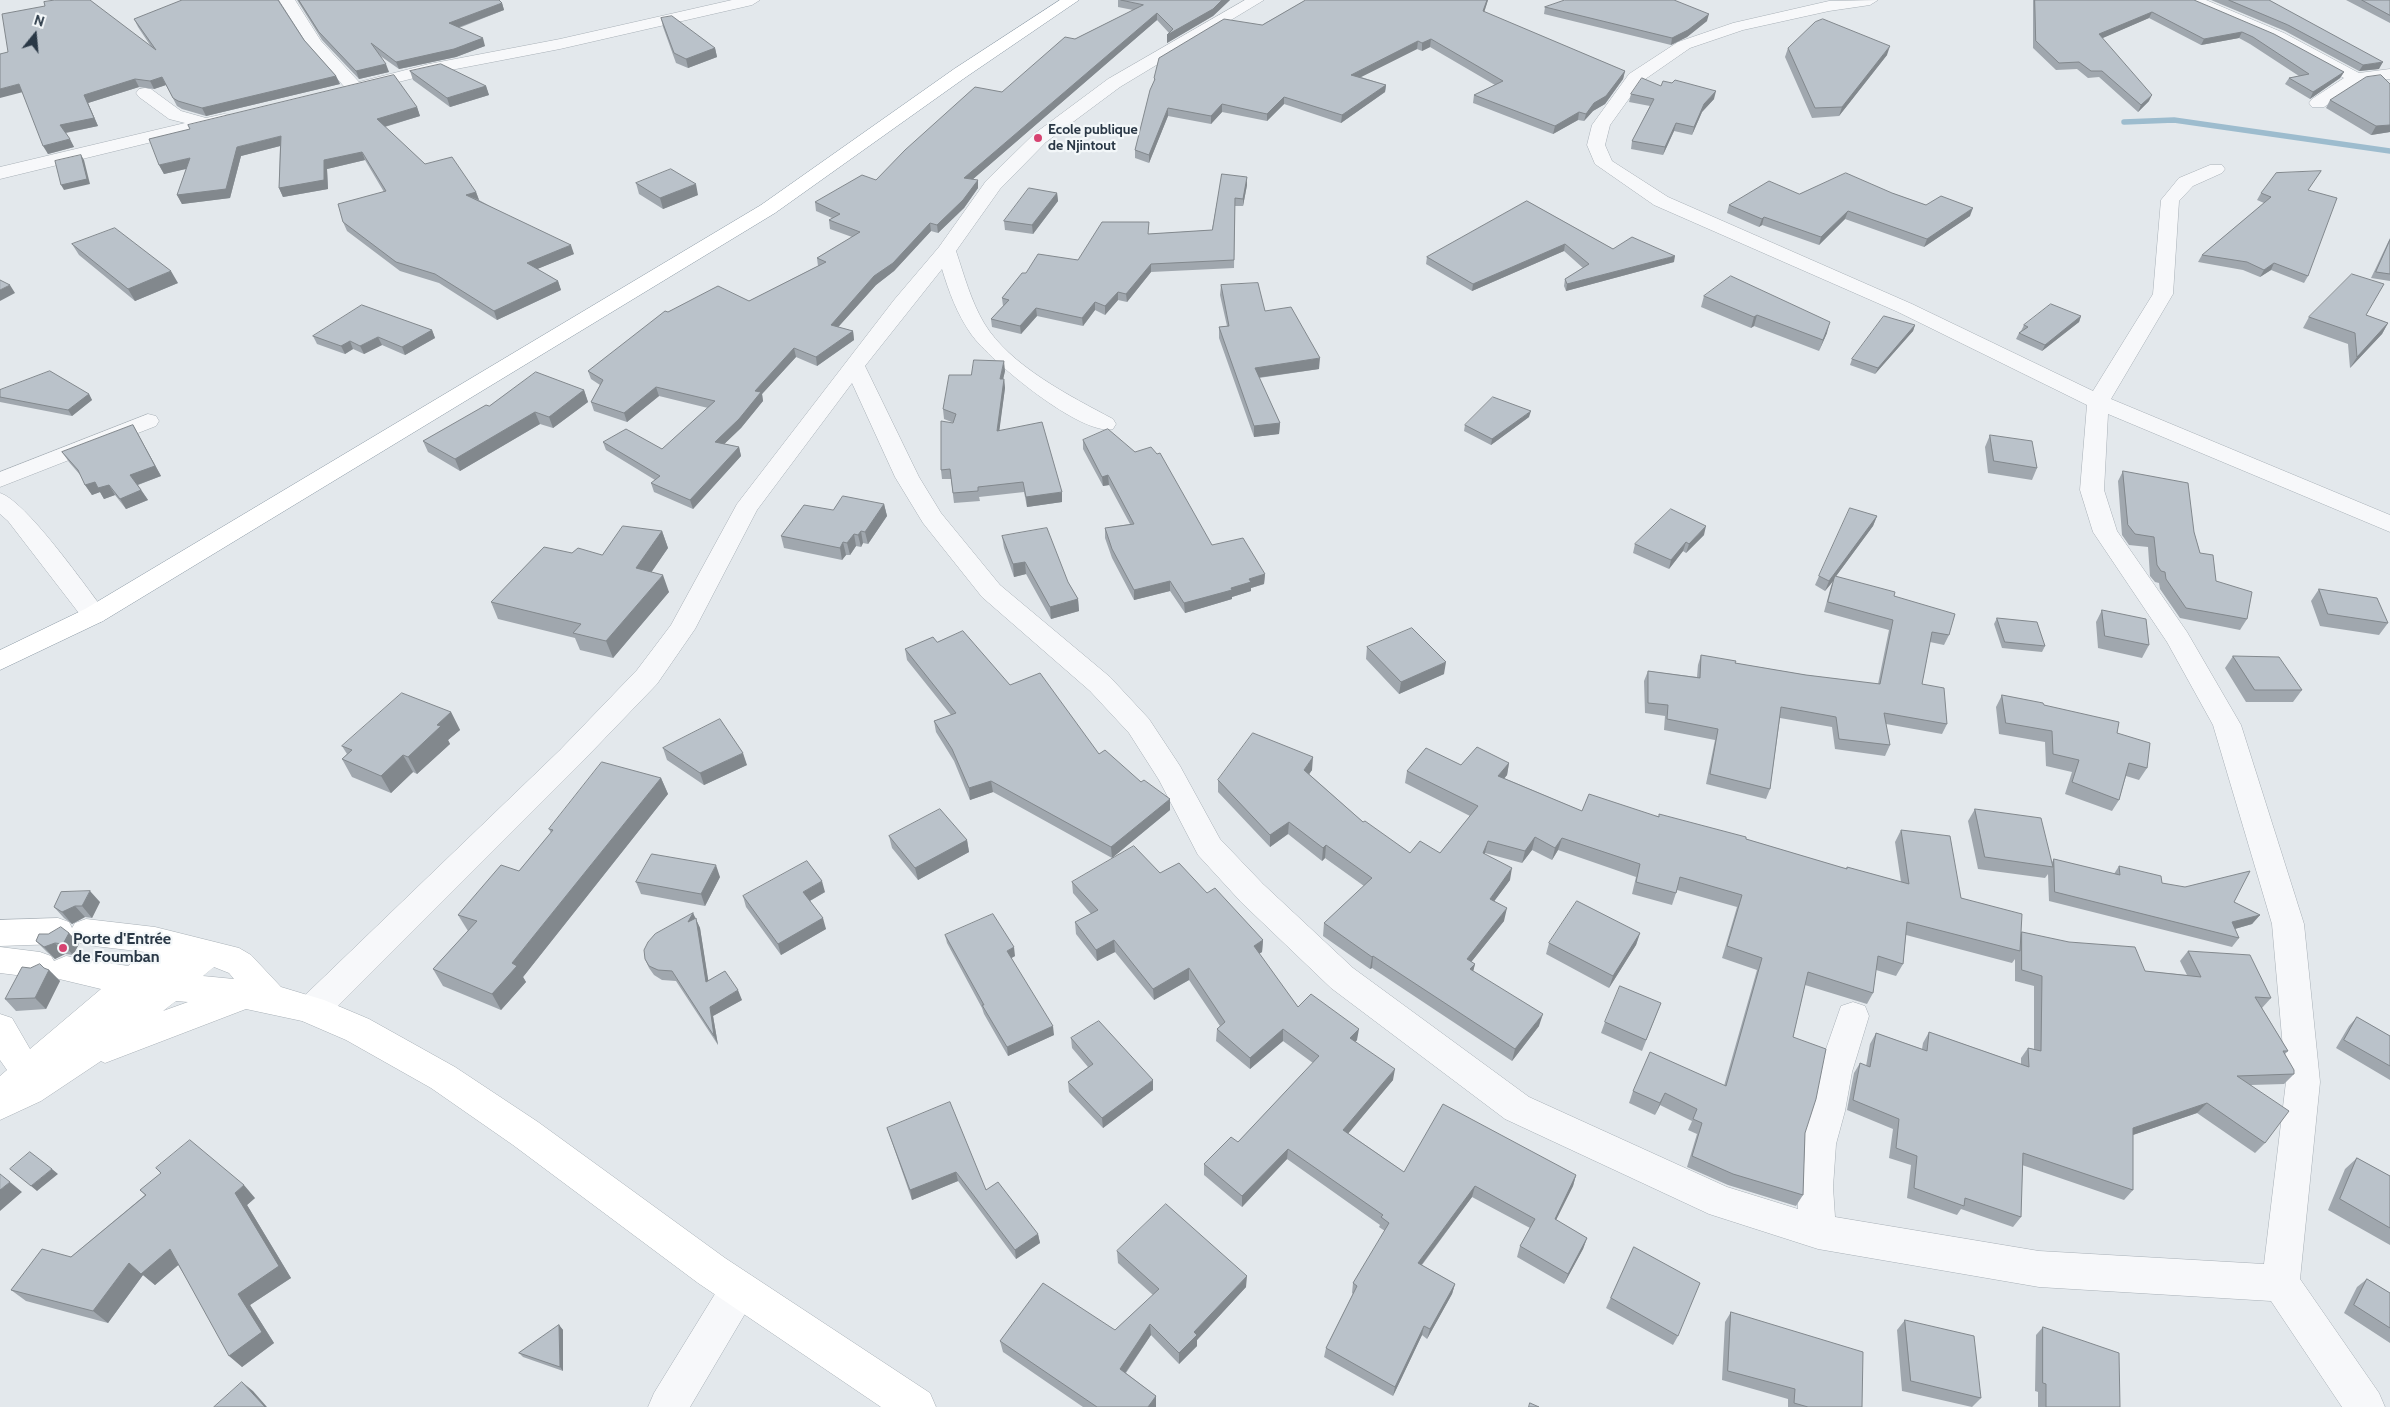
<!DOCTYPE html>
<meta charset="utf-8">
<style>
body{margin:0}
#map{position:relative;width:2390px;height:1407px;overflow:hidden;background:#e3e8ec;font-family:Cabin,sans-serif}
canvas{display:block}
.north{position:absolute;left:10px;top:10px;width:50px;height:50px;-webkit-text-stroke:4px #f3f7f9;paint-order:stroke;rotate:17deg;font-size:14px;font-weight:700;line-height:20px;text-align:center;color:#2a3846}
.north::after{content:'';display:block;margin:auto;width:18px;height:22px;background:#2a3846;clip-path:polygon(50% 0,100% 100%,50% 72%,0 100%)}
</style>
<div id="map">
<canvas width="2390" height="1407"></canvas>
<div class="north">N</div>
</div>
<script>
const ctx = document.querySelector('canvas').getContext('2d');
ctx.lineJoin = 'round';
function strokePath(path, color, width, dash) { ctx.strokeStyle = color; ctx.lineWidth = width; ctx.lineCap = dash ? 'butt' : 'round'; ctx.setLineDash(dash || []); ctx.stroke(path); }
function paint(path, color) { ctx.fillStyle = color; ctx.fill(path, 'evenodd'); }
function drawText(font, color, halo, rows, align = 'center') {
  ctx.font = font + ' Cabin,sans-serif'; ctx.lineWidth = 4.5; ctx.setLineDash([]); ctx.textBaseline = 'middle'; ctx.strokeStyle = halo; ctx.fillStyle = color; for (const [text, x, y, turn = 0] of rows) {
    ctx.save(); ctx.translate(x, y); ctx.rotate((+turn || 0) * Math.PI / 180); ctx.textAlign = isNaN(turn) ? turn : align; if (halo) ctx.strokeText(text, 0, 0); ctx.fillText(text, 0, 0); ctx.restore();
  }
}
strokePath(new Path2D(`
 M 2124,122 L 2174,120 L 2390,151`), '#9dbcce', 5.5);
const street = new Path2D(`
 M 279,0 L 295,0 L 321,41 L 359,82 L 429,64 L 560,39 L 732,0 L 760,0 L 752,5 L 560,49 L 430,74 L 355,93 L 349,92 L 309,47 Z
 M 1245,0 L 1264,0 L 1120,87 L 1046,142 L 1000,189 L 956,251 C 964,275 971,301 984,323 C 1010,366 1070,396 1113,419 L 1116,424 L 1113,429 C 1082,437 990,361 971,334 C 957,314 949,292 942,269 L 865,366 L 919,477 L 941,513 L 1000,585 L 1110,677 L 1149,719 L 1180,766 L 1220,839 L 1263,884 L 1353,968 L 1529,1097 L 1727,1187 L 1798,1209 L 1797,1187 L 1800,1144 L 1811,1111 L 1818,1072 L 1841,1006 L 1853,1002 L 1865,1006 L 1869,1016 L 1852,1072 L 1845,1111 L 1836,1144 L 1833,1187 L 1835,1217 L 2039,1251 L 2264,1264 L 2286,1082 L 2272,924 L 2213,725 L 2167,642 L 2093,532 L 2080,490 L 2087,405 L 1898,312 L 1654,205 L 1595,164 L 1587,145 L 1592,125 L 1629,74 L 1678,42 L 1733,23 L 1829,1 L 1878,0 L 1870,5 L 1829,11 L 1743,30 L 1690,48 L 1641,82 L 1610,125 L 1605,145 L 1612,161 L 1668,197 L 1912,304 L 2093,391 L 2153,294 L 2161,200 L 2179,178 L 2210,165 L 2222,165 L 2225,169 L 2222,173 L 2193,186 L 2179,201 L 2173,294 L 2111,399 L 2390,515 L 2390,532 L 2108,414 L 2104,490 L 2117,531 L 2187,632 L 2241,725 L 2304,924 L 2320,1082 L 2300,1279 L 2379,1393 L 2385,1407 L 2342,1407 L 2271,1301 L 2039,1287 L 1818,1249 L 1709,1214 L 1505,1119 L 1331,988 L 1241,902 L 1198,855 L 1159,780 L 1129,733 L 1090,691 L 982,597 L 923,523 L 895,477 L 852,383 L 757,510 L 695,629 L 657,684 L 580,764 L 324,1020 L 312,1024 L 300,1020 L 296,1010 L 300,1000 L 560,750 L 637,670 L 671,625 L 737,504 L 894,300 L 939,247 L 986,181 L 1034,134 L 1108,79 Z
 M 2185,0 L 2206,0 L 2284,33 L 2359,73 L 2390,69 L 2390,79 L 2361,83 L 2324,107 L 2312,107 L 2309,103 L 2312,99 L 2344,78 L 2272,39 L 2188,3 Z
 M 145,88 L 151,89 L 181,111 L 206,118 L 224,114 L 230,115 L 233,119 L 230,123 L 0,179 L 0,167 L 185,123 L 169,119 L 139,97 L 136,93 L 139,89 Z
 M 148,414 L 156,416 L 159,421 L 156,426 L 0,487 L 0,472 Z
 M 0,493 C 25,500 84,584 103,609 L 107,615 L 103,621 L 94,624 L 85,621 L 8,521 L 0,514 Z
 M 739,1271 L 752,1276 L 758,1289 L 752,1302 L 690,1407 L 648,1407 L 654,1393 L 726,1276 Z`);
const secondary = new Path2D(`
 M 58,918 L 69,922 L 72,928 L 75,923 L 86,919 L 155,927 L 239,948 L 251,955 L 281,987 L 324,1000 L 369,1019 L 455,1067 L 538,1122 L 725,1258 L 930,1393 L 936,1407 L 881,1407 L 698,1283 L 513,1145 L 431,1088 L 346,1040 L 302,1021 L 246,1009 L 105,1063 L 101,1061 L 41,1101 L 0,1120 L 0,1076 L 7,1070 L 0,1060 L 0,1014 L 12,1018 L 30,1049 L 101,989 L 55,978 L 52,973 L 40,978 L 0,973 L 0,947 L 40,952 L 51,956 L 54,961 L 66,956 L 128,966 L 145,952 L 86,945 L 75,941 L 72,935 L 69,940 L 58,944 L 0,946 L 0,920 ZM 214,967 L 229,973 L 234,979 L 203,976 ZM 176,1001 L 188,1002 L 163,1011 Z`);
const highway = new Path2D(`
 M 1060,0 L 1079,0 L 966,77 L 775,213 L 103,621 L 0,670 L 0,650 L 85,609 L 761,205 L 954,69 Z`);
strokePath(street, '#a8b0b7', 1);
strokePath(secondary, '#a8b0b7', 1);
strokePath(highway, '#8a98a4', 1);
paint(street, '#f7f8fa');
paint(secondary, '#fff');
paint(highway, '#fff');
paint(new Path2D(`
 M 297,0 L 499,0 L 502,3 L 504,10 L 459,28 L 485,46 L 456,57 L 399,69 L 379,55 L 389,72 L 359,79 L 322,40 Z
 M 1118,0 L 1230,0 L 1213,16 L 1167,43 L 1167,35 L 1169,33 L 1157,20 L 973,179 L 978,188 L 964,208 L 938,233 L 931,231 L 894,271 L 876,285 L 838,327 L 853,331 L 854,340 L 817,366 L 796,357 L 762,394 L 763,401 L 741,428 L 724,444 L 739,447 L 741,456 L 693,509 L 654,492 L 651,483 L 655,480 L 606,450 L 603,442 L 662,449 L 708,408 L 659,396 L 627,422 L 594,411 L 591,402 L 600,385 L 591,379 L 588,371 L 668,312 L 749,301 L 818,266 L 817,258 L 852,237 L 830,229 L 829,220 L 832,218 L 816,211 L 815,202 L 876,180 L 1002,92 L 1075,39 L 1133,10 L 1118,7 Z
 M 1306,0 L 1488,0 L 1484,12 L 1625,71 L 1623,79 L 1605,104 L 1593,111 L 1584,121 L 1578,120 L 1553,134 L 1473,103 L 1474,95 L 1495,85 L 1430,47 L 1422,51 L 1417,49 L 1361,77 L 1386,85 L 1385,92 L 1341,123 L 1284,104 L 1267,121 L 1222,112 L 1211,124 L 1168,116 L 1149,163 L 1135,158 L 1135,150 L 1154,83 L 1154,78 L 1262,25 Z
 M 2033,0 L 2194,0 L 2344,72 L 2340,78 L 2310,99 L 2285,84 L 2289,78 L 2299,76 L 2250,44 L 2239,38 L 2201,45 L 2149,18 L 2102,38 L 2149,101 L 2138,112 L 2099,77 L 2088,78 L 2077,69 L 2056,70 L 2033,48 Z
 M 2211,0 L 2269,0 L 2379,69 L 2359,71 L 2285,31 Z
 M 2346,0 L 2390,0 L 2390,23 Z
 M 1545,7 L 1707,21 L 1687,37 L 1671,45 L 1544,14 Z
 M 661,18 L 715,48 L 717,57 L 688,68 L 676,63 L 663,27 Z
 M 134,19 L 304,40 L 336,76 L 340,84 L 206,116 L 182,109 L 177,106 L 166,85 L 154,89 L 139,87 L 88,103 L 98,126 L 66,133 L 74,147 L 48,154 L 22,92 L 152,48 L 138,27 Z
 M 1788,48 L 1887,55 L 1839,116 L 1812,118 L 1785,57 Z
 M 410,71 L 486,86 L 489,95 L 450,107 L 413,80 Z
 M 2390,84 L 2390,132 L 2371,135 L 2326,108 L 2330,100 Z
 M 1661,86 L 1714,99 L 1702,112 L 1692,135 L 1674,131 L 1663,155 L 1631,149 L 1632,141 L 1650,106 L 1629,102 L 1631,94 Z
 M 417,107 L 420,116 L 385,127 L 425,164 L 476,192 L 479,200 L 574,254 L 537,269 L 558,281 L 561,290 L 497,320 L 439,283 L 400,271 L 347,231 L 343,222 L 384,192 L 365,160 L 327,169 L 328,189 L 283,197 L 279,188 L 280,146 L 241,156 L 230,198 L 182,204 L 177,195 L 186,169 L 164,174 L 159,165 Z
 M 2321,171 L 2308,190 L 2308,276 L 2304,283 L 2271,270 L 2260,277 L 2243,270 L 2198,262 L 2202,255 L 2264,203 L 2257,200 L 2261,193 Z
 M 1222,174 L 1247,185 L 1243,206 L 1235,206 L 1234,268 L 1151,272 L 1127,302 L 1118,300 L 1105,315 L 1095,310 L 1083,326 L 1037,316 L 1021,334 L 992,327 L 991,319 L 1003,306 L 1002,298 L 1026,273 L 1078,260 L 1149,234 L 1212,230 Z
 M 636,183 L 698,195 L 663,209 L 639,194 Z
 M 1057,193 L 1058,201 L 1033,234 L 1005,230 L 1004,221 Z
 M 1892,193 L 1926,205 L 1970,216 L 1924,247 L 1845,219 L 1819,245 L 1762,225 L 1759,227 L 1727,213 L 1729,205 L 1799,194 Z
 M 1527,201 L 1613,249 L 1674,262 L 1566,291 L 1564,286 L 1565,279 L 1583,268 L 1564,251 L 1472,291 L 1426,264 L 1427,257 Z
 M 2390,238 L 2390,281 L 2371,278 Z
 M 72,244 L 178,283 L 135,301 L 79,255 Z
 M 1221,285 L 1265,311 L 1319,369 L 1259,378 L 1280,423 L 1279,434 L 1254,437 L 1219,338 L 1219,327 L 1227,326 L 1220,295 Z
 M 1704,296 L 1827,333 L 1819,351 L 1754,326 L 1751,328 L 1701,307 Z
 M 2366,315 L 2388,323 L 2382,334 L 2350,368 L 2348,344 L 2303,328 L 2309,317 Z
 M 2081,316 L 2079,322 L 2042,351 L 2016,339 L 2019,333 L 2021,331 L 2024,325 Z
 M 1915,325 L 1913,331 L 1875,374 L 1850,365 L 1852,359 Z
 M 432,330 L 435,338 L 405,355 L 382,345 L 364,354 L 353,349 L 345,354 L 317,344 L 313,336 Z
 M 1005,371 L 1003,379 L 1004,379 L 1005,388 L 999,430 L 1062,502 L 1027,507 L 1024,492 L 979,497 L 980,501 L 954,503 L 951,479 L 942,479 L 941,470 L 954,423 L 944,419 L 943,409 L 971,375 Z
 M 0,390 L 89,394 L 92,400 L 72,416 L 0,402 Z
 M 584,390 L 588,402 L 553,428 L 540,424 L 460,471 L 428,452 L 423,441 L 489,406 Z
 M 1529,417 L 1491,445 L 1464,431 L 1465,425 Z
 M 133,425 L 161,476 L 138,485 L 148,500 L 126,509 L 115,495 L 104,499 L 100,492 L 92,495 L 85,485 L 81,476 L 69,462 L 62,452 Z
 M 1990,435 L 2037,468 L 2032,480 L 1988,473 L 1985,447 Z
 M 1083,440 L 1212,545 L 1265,574 L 1264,584 L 1251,588 L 1251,591 L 1232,597 L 1232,599 L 1185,613 L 1170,591 L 1134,600 L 1112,558 L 1105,538 L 1105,528 L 1130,524 L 1109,485 L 1103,486 L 1083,449 Z
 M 2123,471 L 2194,532 L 2200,553 L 2216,581 L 2247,619 L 2240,630 L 2180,618 L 2160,589 L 2159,583 L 2155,582 L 2150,576 L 2148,547 L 2129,545 L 2122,535 L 2118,481 Z
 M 884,504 L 887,516 L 868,544 L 863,543 L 861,547 L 856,546 L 850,555 L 846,555 L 842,560 L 784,548 L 781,536 L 833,510 Z
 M 1877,516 L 1873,526 L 1836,576 L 1894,596 L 1949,635 L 1944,645 L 1930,642 L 1922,684 L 1947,724 L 1942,734 L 1886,724 L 1890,745 L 1885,756 L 1835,749 L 1832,727 L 1780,718 L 1770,789 L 1766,799 L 1706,784 L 1715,740 L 1664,730 L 1665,716 L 1645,713 L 1644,681 L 1648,671 L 1697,677 L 1698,665 L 1701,655 L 1735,663 L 1806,675 L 1878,684 L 1889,630 L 1824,612 L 1831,586 L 1834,580 L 1825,591 L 1815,585 L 1819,576 Z
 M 662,531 L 668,548 L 651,572 L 669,592 L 613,658 L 580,650 L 575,638 L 498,619 L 491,602 L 572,553 L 602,555 Z
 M 1704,535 L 1686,553 L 1683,551 L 1669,569 L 1633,553 L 1635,544 Z
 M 1002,536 L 1068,582 L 1078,599 L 1079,611 L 1051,619 L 1026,574 L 1014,577 L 1004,548 Z
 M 2319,589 L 2388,623 L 2379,635 L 2320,626 L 2311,601 Z
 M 2102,610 L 2149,645 L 2142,658 L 2098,648 L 2096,622 Z
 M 1997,618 L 2045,646 L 2042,652 L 2002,648 L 1994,624 Z
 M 937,642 L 1010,685 L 1099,754 L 1141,782 L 1170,799 L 1170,810 L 1112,858 L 993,792 L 970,800 L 954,761 L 936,732 L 934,721 L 951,715 L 907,660 L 905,649 Z
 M 1367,647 L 1444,674 L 1399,694 L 1366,659 Z
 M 2233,656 L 2302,690 L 2293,702 L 2246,702 L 2225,668 Z
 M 2002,695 L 2044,705 L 2117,733 L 2147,768 L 2139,780 L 2126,776 L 2119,800 L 2112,811 L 2065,794 L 2072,772 L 2046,766 L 2045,742 L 1999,734 L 1996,707 Z
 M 451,712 L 460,730 L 448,740 L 450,744 L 417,774 L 413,772 L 391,793 L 352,777 L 342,759 L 347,754 L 342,746 Z
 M 663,748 L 747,765 L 704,785 L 667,760 Z
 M 1509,763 L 1507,775 L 1504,778 L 1582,811 L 1658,816 L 1746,839 L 1846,869 L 1847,867 L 1901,882 L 1895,842 L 1901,830 L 1961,898 L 2021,934 L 2022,932 L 2145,971 L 2187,975 L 2180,961 L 2188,951 L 2271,998 L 2262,1008 L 2288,1051 L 2285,1054 L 2294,1074 L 2284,1084 L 2251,1085 L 2265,1143 L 2255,1153 L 2197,1113 L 2133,1135 L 2133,1190 L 2124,1200 L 2022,1165 L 2021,1217 L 2013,1227 L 1961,1209 L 1957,1215 L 1907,1198 L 1911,1165 L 1889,1158 L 1893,1129 L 1847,1110 L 1854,1073 L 1860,1063 L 1866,1066 L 1870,1044 L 1876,1033 L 1922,1049 L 1923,1043 L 1929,1032 L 2021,1064 L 2021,1058 L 2028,1048 L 2034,1049 L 2034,986 L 2015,981 L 2015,959 L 2012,963 L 1906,935 L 1903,964 L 1896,976 L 1876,970 L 1873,993 L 1867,1004 L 1805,985 L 1793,1037 L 1805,1133 L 1803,1195 L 1796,1206 L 1728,1185 L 1687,1167 L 1697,1134 L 1688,1130 L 1692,1121 L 1660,1105 L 1655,1115 L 1629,1103 L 1633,1091 L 1724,1086 L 1757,970 L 1722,958 L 1737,907 L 1677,890 L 1672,905 L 1632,894 L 1636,877 L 1558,850 L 1552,860 L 1532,850 L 1522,863 L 1485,853 L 1485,854 L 1510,880 L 1494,901 L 1504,921 L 1471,962 L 1475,964 L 1473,971 L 1539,1026 L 1512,1061 L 1372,968 L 1370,969 L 1323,936 L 1324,923 L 1364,886 L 1325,858 L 1322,861 L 1288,834 L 1270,847 L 1218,792 L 1218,780 L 1312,770 L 1309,774 L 1363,822 L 1410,853 L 1440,853 L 1470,816 L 1405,783 L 1407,771 L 1461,765 Z
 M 661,778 L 668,794 L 523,977 L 526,982 L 501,1010 L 443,986 L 433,969 L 468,931 L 458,915 L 519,871 L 551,833 L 549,829 Z
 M 1975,809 L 2052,862 L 2054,859 L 2114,874 L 2119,866 L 2162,883 L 2234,902 L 2260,915 L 2252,924 L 2235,929 L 2239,938 L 2232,947 L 2049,901 L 2048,874 L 2045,878 L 1978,869 L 1968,821 Z
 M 889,836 L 967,840 L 969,852 L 918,880 L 892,848 Z
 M 1160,873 L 1207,893 L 1263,940 L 1262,952 L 1259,954 L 1298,1007 L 1357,1040 L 1355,1042 L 1393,1080 L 1348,1133 L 1404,1172 L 1576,1175 L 1573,1186 L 1556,1220 L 1587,1238 L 1583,1249 L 1564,1284 L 1517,1257 L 1520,1246 L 1530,1228 L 1472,1197 L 1422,1265 L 1455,1284 L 1452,1294 L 1427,1339 L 1422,1335 L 1393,1396 L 1324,1357 L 1326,1348 L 1353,1294 L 1352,1293 L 1353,1283 L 1385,1231 L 1379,1227 L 1380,1225 L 1287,1159 L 1242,1207 L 1204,1175 L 1204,1164 L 1238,1142 L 1313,1063 L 1283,1041 L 1250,1069 L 1216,1041 L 1217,1029 L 1220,1026 L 1189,980 L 1154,1000 L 1115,952 L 1097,961 L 1076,934 L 1075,922 L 1091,914 L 1073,893 L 1072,882 Z
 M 720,877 L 705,906 L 641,894 L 636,882 Z
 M 825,892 L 810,901 L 826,929 L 781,955 L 746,907 L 743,896 Z
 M 100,902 L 92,918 L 85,917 L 72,924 L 64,918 L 54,907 Z
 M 693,913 L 700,928 L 708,981 L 742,1000 L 713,1016 L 718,1045 L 676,981 L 662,980 L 654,975 L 649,968 L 645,959 Z
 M 69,933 L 79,944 L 73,955 L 65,954 L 55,959 L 47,952 L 36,941 Z
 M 1640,933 L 1636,945 L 1609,988 L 1546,954 L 1549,943 Z
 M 945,935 L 1015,956 L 1011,958 L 1054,1035 L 1008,1056 L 984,1014 L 982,1008 L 947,943 Z
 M 45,969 L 49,970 L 60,981 L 46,1009 L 16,1011 L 5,999 Z
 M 1661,1003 L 1642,1051 L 1601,1033 L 1605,1022 Z
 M 2357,1017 L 2390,1036 L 2390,1080 L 2336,1048 L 2349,1026 Z
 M 1071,1038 L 1153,1090 L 1103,1128 L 1069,1092 L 1068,1082 L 1088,1067 L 1072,1048 Z
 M 887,1128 L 986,1190 L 1038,1234 L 1040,1243 L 1016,1259 L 958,1181 L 912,1200 Z
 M 2357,1158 L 2390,1176 L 2390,1245 L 2328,1210 L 2345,1169 Z
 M 140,1190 L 255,1198 L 247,1205 L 291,1278 L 250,1305 L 274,1343 L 242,1367 L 178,1265 L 155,1285 L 143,1275 L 108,1323 L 26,1301 L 11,1290 L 71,1257 L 145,1195 Z
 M 1634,1247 L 1678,1336 L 1673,1345 L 1606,1308 Z
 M 1117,1251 L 1246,1287 L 1197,1340 L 1197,1346 L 1179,1364 L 1151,1335 L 1126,1373 L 1156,1396 L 1156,1407 L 1083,1407 L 1003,1352 L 1000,1341 L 1115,1330 L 1153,1295 L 1118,1263 Z
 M 2367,1279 L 2390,1293 L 2390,1343 L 2344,1313 L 2357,1287 Z
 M 1731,1312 L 1862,1407 L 1788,1407 L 1788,1399 L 1722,1380 L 1725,1322 Z
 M 1905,1320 L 1981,1398 L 1972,1407 L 1902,1391 L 1897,1330 Z
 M 559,1325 L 563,1330 L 563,1371 L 523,1357 L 519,1353 Z
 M 2043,1327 L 2120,1407 L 2038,1407 L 2038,1392 L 2035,1391 L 2036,1335 Z`), '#a0a7ae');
paint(new Path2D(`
 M 1222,0 L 1230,0 L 1213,16 L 1167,43 L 1167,35 Z
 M 1487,0 L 1488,0 L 1482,19 L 1483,11 Z
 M 502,3 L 504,10 L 451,30 L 449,23 Z
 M 2152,12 L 2149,18 L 2096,41 L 2099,34 Z
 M 1157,13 L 1157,20 L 965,186 L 964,178 Z
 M 1709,14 L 1707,21 L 1687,37 L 1671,45 L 1672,38 Z
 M 2242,32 L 2239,38 L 2201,45 L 2204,39 Z
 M 483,38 L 485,46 L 456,57 L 399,69 L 396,62 Z
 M 1431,39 L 1430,47 L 1422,51 L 1422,43 Z
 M 1418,41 L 1417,49 L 1351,82 L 1351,75 Z
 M 1890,46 L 1887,55 L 1839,116 L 1842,107 Z
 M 715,48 L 717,57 L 688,68 L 686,59 Z
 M 2383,62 L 2379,69 L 2359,71 L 2363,65 Z
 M 386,64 L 389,72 L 359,79 L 356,71 Z
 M 1625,71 L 1623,79 L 1605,104 L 1593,111 L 1584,121 L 1586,114 L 1594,103 Z
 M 2344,72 L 2340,78 L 2310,99 L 2313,92 Z
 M 336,76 L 340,84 L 206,116 L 202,108 Z
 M 162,77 L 166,85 L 154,89 L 150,81 Z
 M 135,79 L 139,87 L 88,103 L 98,126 L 64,133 L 60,125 L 84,95 Z
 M 19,84 L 23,92 L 0,98 L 0,89 Z
 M 1386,85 L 1385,92 L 1341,123 L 1342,115 Z
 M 486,86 L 489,95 L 450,107 L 447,98 Z
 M 1716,91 L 1714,99 L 1702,112 L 1692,135 L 1694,127 L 1704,104 Z
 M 2152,95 L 2149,101 L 2138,112 L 2141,105 Z
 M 1284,97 L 1284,104 L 1267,121 L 1267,114 Z
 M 1222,104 L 1222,112 L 1211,124 L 1211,116 Z
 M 417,107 L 420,116 L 380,128 L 377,119 Z
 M 1168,108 L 1168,116 L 1149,163 L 1149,155 Z
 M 1579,112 L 1578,120 L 1553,134 L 1555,126 Z
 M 1676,123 L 1674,131 L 1663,155 L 1665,147 Z
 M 2390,125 L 2390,132 L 2371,135 L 2376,126 Z
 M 281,136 L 284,145 L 241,156 L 230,198 L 182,204 L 177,195 L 237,147 Z
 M 70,139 L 74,147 L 48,154 L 43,146 Z
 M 362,152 L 365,160 L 327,169 L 328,189 L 283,197 L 279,188 L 324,160 Z
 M 81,155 L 84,160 L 90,184 L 64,190 L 61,185 Z
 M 190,158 L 194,167 L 164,174 L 159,165 Z
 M 1247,177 L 1247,185 L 1243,206 L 1243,199 Z
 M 978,180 L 978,188 L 964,208 L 938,233 L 937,225 Z
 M 696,184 L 698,195 L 663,209 L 660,198 Z
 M 476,192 L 479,200 L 466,195 Z
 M 1057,193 L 1058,201 L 1033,234 L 1032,225 Z
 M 1973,208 L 1970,216 L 1924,247 L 1927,239 Z
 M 1848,211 L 1845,219 L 1819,245 L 1821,237 Z
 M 1764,217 L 1762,225 L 1759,227 L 1762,219 Z
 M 930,223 L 931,231 L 894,271 L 876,285 L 832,334 L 831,325 L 874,276 Z
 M 1565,244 L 1564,251 L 1472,291 L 1473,284 Z
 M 571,245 L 574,254 L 530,272 L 527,263 Z
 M 1675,256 L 1674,262 L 1566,291 L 1567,284 Z
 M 2274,263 L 2271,270 L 2260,277 L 2264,270 Z
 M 1151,264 L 1151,272 L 1127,302 L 1126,294 Z
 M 171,271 L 178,283 L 135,301 L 128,289 Z
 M 558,281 L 561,290 L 497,320 L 494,311 Z
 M 10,285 L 15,293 L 0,301 L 0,290 Z
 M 1118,292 L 1118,300 L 1105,315 L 1105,306 Z
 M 1095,302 L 1095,310 L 1083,326 L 1082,318 Z
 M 1036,308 L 1037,316 L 1021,334 L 1020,326 Z
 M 1757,315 L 1754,326 L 1751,328 L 1754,317 Z
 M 2081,316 L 2079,322 L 2042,351 L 2045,345 Z
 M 1830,322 L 1827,333 L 1819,351 L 1823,340 Z
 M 2388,323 L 2382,334 L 2350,368 L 2357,357 Z
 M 1915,325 L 1913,331 L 1875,374 L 1878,368 Z
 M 432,330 L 435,338 L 405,355 L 402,347 Z
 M 853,331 L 854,340 L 817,366 L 816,357 Z
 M 378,337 L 382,345 L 364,354 L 360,346 Z
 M 350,341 L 353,349 L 345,354 L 341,346 Z
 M 794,348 L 796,357 L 762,394 L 763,401 L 741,428 L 717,451 L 715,442 L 755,391 Z
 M 1320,358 L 1319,369 L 1255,378 L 1255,368 Z
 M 1004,361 L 1005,371 L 1001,388 L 1000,379 Z
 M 1004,379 L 1005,388 L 998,441 L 997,431 Z
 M 656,387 L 659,396 L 627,422 L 624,413 Z
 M 584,390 L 588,402 L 553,428 L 549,417 Z
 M 89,394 L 92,400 L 72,416 L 68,410 Z
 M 1531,411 L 1529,417 L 1491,445 L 1492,439 Z
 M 535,412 L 540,424 L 460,471 L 455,459 Z
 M 1280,423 L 1279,434 L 1254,437 L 1254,426 Z
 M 133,425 L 161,476 L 137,485 L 130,475 Z
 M 739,447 L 741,456 L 693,509 L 690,500 Z
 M 1108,475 L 1109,485 L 1103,486 L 1102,477 Z
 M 95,482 L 109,485 L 115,495 L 104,499 L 100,492 L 92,495 L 85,485 Z
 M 141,490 L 148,500 L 126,509 L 120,499 Z
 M 1062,492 L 1062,502 L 1027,507 L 1026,497 Z
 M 884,504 L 887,516 L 868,544 L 865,532 Z
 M 1877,516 L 1873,526 L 1834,579 L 1835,576 L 1834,580 L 1825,591 L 1829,581 Z
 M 1706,526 L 1704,535 L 1686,553 L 1689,544 Z
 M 662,531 L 668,548 L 642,586 L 636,568 Z
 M 861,531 L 863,543 L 861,547 L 858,535 Z
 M 854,534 L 856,546 L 850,555 L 847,543 Z
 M 843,542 L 846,555 L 842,560 L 840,548 Z
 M 1686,542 L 1683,551 L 1669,569 L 1671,560 Z
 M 1025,562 L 1026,574 L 1014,577 L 1013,564 Z
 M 1265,574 L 1264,584 L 1251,588 L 1251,591 L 1232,597 L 1232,599 L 1185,613 L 1184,603 L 1231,588 L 1249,579 Z
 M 663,575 L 669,592 L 613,658 L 606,641 Z
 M 1170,581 L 1170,591 L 1134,600 L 1134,590 Z
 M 1078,599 L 1079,611 L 1051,619 L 1050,607 Z
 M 1446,662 L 1444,674 L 1399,694 L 1401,682 Z
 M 451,712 L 460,730 L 448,740 L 450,744 L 417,774 L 408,757 L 437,725 Z
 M 743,753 L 747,765 L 704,785 L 700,773 Z
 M 403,755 L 413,772 L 391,793 L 381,776 Z
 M 1313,757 L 1312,770 L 1303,783 L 1304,770 Z
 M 1509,763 L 1507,775 L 1496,789 L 1498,776 Z
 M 661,778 L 668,794 L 523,977 L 526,982 L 501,1010 L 492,994 L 512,963 Z
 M 991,781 L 993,792 L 970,800 L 969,788 Z
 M 1170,799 L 1170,810 L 1112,858 L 1111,847 Z
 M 1289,822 L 1288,834 L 1270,847 L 1270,835 Z
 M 1535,837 L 1532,850 L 1522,863 L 1525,851 Z
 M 1562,838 L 1558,850 L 1552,860 L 1555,848 Z
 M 967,840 L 969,852 L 918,880 L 915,868 Z
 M 1488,841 L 1485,853 L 1480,865 L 1483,853 Z
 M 1326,845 L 1325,858 L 1322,861 L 1323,848 Z
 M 716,865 L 720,877 L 705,906 L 701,894 Z
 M 1512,868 L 1510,880 L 1487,911 L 1490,899 Z
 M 822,881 L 825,892 L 806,903 L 803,892 Z
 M 90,891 L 100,902 L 92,918 L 82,906 Z
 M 75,906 L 85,917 L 72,924 L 62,912 Z
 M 1507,908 L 1504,921 L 1464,971 L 1467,959 Z
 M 693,913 L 700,928 L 710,991 L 706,982 L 688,922 Z
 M 2260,915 L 2252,924 L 2224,932 L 2232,922 Z
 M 823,918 L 826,929 L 781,955 L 778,944 Z
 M 69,933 L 79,944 L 73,955 L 63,944 Z
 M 1640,933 L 1636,945 L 1609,988 L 1613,976 Z
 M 1114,940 L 1115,952 L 1097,961 L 1096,950 Z
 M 1263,940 L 1262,952 L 1253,957 L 1254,946 Z
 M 55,943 L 65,954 L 55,959 L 44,947 Z
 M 1014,947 L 1015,956 L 1008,960 L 1007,951 Z
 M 1373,956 L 1372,968 L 1370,969 L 1372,957 Z
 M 40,964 L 48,972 L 49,970 L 60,981 L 46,1009 L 35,998 Z
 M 1475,964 L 1472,976 L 1470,969 Z
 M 1189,968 L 1189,980 L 1154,1000 L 1153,989 Z
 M 738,990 L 742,1000 L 713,1016 L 718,1045 L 714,1036 L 710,1007 Z
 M 1543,1014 L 1539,1026 L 1512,1061 L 1515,1049 Z
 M 1053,1026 L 1054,1035 L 1008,1056 L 1007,1047 Z
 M 1283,1029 L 1283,1041 L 1250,1069 L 1250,1058 Z
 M 1359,1029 L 1357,1040 L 1348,1049 L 1350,1038 Z
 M 1395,1069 L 1393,1080 L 1342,1141 L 1343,1130 Z
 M 1153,1080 L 1153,1090 L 1103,1128 L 1102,1118 Z
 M 1665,1093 L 1660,1105 L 1655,1115 L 1660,1103 Z
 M 2207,1103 L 2197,1113 L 2124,1138 L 2133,1128 Z
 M 1288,1149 L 1287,1159 L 1242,1207 L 1242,1196 Z
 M 52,1169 L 58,1174 L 37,1191 L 31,1186 Z
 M 956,1172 L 958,1181 L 912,1200 L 910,1190 Z
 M 1576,1175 L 1573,1186 L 1551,1230 L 1555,1219 Z
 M 10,1182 L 22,1192 L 0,1211 L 0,1190 Z
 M 244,1185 L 255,1198 L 247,1205 L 291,1278 L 250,1305 L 274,1343 L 242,1367 L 229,1356 L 238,1294 L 235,1193 Z
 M 1475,1186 L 1472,1197 L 1416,1272 L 1418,1263 Z
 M 1038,1234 L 1040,1243 L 1016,1259 L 1015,1250 Z
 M 1587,1238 L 1583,1249 L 1564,1284 L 1568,1274 Z
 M 170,1249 L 183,1261 L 155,1285 L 143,1275 L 108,1323 L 93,1311 L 129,1263 Z
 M 1247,1276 L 1246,1287 L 1197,1340 L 1197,1346 L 1179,1364 L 1179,1353 L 1194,1332 Z
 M 1455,1284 L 1452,1294 L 1427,1339 L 1430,1329 Z
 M 1150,1324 L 1151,1335 L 1121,1379 L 1120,1369 Z
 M 559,1325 L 563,1330 L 563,1371 L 560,1367 Z
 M 1424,1326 L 1422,1335 L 1393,1396 L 1395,1387 Z
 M 242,1382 L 253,1391 L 267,1407 L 265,1407 Z
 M 1156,1396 L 1156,1407 L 1148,1407 Z`), '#82888d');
const building = new Path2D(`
 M 55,0 L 90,0 L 156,50 L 134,19 L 182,0 L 278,0 L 304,40 L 336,76 L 202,108 L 178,101 L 173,98 L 162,77 L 150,81 L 135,79 L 84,95 L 94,118 L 60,125 L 70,139 L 43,146 L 19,84 L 0,89 L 0,54 L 8,52 L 2,14 L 45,6 L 44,2 Z
 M 299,0 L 499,0 L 502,3 L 449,23 L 483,38 L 454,49 L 396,62 L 371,43 L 386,64 L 356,71 L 319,32 Z
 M 1121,0 L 1222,0 L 1213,9 L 1167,35 L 1173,29 L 1157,13 L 964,178 L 978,180 L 963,200 L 937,225 L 930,223 L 893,263 L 874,276 L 831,325 L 853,331 L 816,357 L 794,348 L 755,391 L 761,392 L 739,419 L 715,442 L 739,447 L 690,500 L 651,483 L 660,476 L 603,442 L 626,429 L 662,449 L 715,401 L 656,387 L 624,413 L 591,402 L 603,380 L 588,371 L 665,311 L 668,312 L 718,286 L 749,301 L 826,262 L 817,258 L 860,232 L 829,220 L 840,214 L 815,202 L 862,175 L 876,180 L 905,150 L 975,87 L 1002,92 L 1065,37 L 1075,39 L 1143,5 Z
 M 1306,0 L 1487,0 L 1483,11 L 1625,71 L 1606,96 L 1594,103 L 1586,114 L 1579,112 L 1555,126 L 1474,95 L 1503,81 L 1431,39 L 1422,43 L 1418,41 L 1351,75 L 1386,85 L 1342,115 L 1284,97 L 1267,114 L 1222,104 L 1211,116 L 1168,108 L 1149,155 L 1135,150 L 1150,90 L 1155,79 L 1154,78 L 1159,58 L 1224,19 L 1262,25 Z
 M 1565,0 L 1674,0 L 1709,14 L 1688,30 L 1672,38 L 1545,7 Z
 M 2035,0 L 2194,0 L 2274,34 L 2344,72 L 2313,92 L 2289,78 L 2309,74 L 2253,37 L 2242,32 L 2204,39 L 2152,12 L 2099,34 L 2152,95 L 2141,105 L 2102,71 L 2091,71 L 2079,62 L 2059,63 L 2036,41 Z
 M 2229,0 L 2269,0 L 2383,62 L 2363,65 L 2288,25 Z
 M 2362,0 L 2390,0 L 2390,15 Z
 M 672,16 L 715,48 L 686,59 L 674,53 L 661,18 Z
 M 1823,19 L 1890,46 L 1842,107 L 1815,108 L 1788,48 L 1815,22 Z
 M 441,64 L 486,86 L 447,98 L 410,71 Z
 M 394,75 L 417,107 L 377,119 L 425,164 L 452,157 L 476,192 L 466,195 L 571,245 L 527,263 L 558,281 L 494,311 L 435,274 L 396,262 L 343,222 L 338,204 L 386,191 L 362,152 L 324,160 L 324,180 L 279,188 L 281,136 L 237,147 L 226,189 L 177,195 L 190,158 L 159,165 L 149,139 L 190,129 L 188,125 Z
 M 2381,75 L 2390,84 L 2390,125 L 2376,126 L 2330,100 L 2366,77 Z
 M 1642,78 L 1661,86 L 1663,81 L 1672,83 L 1675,80 L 1716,91 L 1704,104 L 1694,127 L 1676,123 L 1665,147 L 1632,141 L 1654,99 L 1631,94 Z
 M 81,155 L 87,179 L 61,185 L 55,161 Z
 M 671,169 L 696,184 L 660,198 L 636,183 Z
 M 2321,171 L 2308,190 L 2337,198 L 2308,276 L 2274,263 L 2264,270 L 2247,262 L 2202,255 L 2271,197 L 2261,193 L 2276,173 Z
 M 1846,173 L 1892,193 L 1926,205 L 1941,196 L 1973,208 L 1927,239 L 1848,211 L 1821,237 L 1764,217 L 1762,219 L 1729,205 L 1769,181 L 1799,194 Z
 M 1222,174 L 1247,177 L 1243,199 L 1235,198 L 1234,260 L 1151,264 L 1126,294 L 1118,292 L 1105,306 L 1095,302 L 1082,318 L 1036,308 L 1020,326 L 991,319 L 1009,300 L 1002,298 L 1022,273 L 1026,273 L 1038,254 L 1078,260 L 1102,222 L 1149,222 L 1148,234 L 1212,230 Z
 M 1029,188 L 1057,193 L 1032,225 L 1004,221 Z
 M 1527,201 L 1613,249 L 1632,237 L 1675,256 L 1567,284 L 1565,279 L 1589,264 L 1565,244 L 1473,284 L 1427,257 Z
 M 115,228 L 171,271 L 128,289 L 72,244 Z
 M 2390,240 L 2390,274 L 2376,272 Z
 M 2352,274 L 2384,284 L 2366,315 L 2388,323 L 2357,357 L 2355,333 L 2309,317 Z
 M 1731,276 L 1830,322 L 1823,340 L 1757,315 L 1754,317 L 1704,296 Z
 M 0,280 L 10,285 L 0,290 Z
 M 1258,283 L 1265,311 L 1291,307 L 1320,358 L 1255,368 L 1280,423 L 1254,426 L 1219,327 L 1229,326 L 1221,285 Z
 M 2051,304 L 2081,316 L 2045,345 L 2019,333 L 2028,327 L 2024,325 Z
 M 362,305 L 432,330 L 402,347 L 378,337 L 360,346 L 350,341 L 341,346 L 313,336 Z
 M 1884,316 L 1915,325 L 1878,368 L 1852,359 Z
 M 974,360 L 1004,361 L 1000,379 L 1004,379 L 997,431 L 1042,422 L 1062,492 L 1026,497 L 1023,482 L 978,487 L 978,491 L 953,493 L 950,469 L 941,470 L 941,421 L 953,423 L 956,414 L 943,409 L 949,375 L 971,375 Z
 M 50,371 L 89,394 L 68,410 L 0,397 L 0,390 Z
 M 536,372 L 584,390 L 549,417 L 535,412 L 455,459 L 423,441 L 486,405 L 489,406 Z
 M 1493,397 L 1531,411 L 1492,439 L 1465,425 Z
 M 133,425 L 155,466 L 130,475 L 141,490 L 120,499 L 109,485 L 98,488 L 95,482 L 85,485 L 78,470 L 62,452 Z
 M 1108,429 L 1135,452 L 1151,447 L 1157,454 L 1160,453 L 1212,545 L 1243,538 L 1265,574 L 1249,579 L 1251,582 L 1231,588 L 1232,590 L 1184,603 L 1170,581 L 1134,590 L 1112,549 L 1105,528 L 1134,524 L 1108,475 L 1102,477 L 1083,440 Z
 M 1990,435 L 2032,441 L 2037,468 L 1994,461 Z
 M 2123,471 L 2188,483 L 2194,532 L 2200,553 L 2213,555 L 2216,581 L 2252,592 L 2247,619 L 2186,608 L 2166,579 L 2165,572 L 2161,571 L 2157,565 L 2154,537 L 2135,534 L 2128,525 Z
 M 843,496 L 884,504 L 865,532 L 861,531 L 858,535 L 854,534 L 847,543 L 843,542 L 840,548 L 781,536 L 804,505 L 833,510 Z
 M 1850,508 L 1877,516 L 1829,581 L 1819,576 Z
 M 1671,509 L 1706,526 L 1689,544 L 1686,542 L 1671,560 L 1635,544 Z
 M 623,526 L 662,531 L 636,568 L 663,575 L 606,641 L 573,633 L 581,624 L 491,602 L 544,547 L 572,553 L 578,548 L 602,555 Z
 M 1047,528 L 1068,582 L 1078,599 L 1050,607 L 1025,562 L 1013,564 L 1002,536 Z
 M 1835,576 L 1895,592 L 1894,596 L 1955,614 L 1949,635 L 1932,632 L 1922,684 L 1944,688 L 1947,724 L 1884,713 L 1890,745 L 1839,739 L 1836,717 L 1781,707 L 1770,789 L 1710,774 L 1718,729 L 1667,719 L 1668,705 L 1648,703 L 1648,671 L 1700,678 L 1701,655 L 1736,661 L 1735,663 L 1806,675 L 1880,684 L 1893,620 L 1828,602 Z
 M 2319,589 L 2377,598 L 2388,623 L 2328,614 Z
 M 2102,610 L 2146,619 L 2149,645 L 2105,636 Z
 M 1997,618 L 2037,622 L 2045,646 L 2005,642 Z
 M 1412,628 L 1446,662 L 1401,682 L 1367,647 Z
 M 963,631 L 1010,685 L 1040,673 L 1099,754 L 1105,750 L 1141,782 L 1144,780 L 1170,799 L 1111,847 L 991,781 L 969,788 L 952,749 L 934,721 L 956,713 L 905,649 L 933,637 L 937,642 Z
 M 2233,656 L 2279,657 L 2302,690 L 2255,690 Z
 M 402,693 L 451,712 L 437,725 L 441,726 L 408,757 L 403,755 L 381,776 L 342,759 L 352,750 L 342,746 Z
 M 2002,695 L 2043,703 L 2044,705 L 2119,722 L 2117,733 L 2150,743 L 2147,768 L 2129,763 L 2119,800 L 2072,782 L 2079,760 L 2053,754 L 2052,731 L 2006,723 Z
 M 720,719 L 743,753 L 700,773 L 663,748 Z
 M 1253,733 L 1313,757 L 1304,770 L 1363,822 L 1365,821 L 1410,853 L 1420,841 L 1440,853 L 1478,806 L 1407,771 L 1426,748 L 1461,765 L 1477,747 L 1509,763 L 1498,776 L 1582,811 L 1589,794 L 1659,817 L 1659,814 L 1746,837 L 1746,839 L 1847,869 L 1847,867 L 1909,884 L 1901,830 L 1950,836 L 1961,898 L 2022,914 L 2020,951 L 1907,922 L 1903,964 L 1878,956 L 1873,993 L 1808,972 L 1793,1037 L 1826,1049 L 1816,1099 L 1805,1133 L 1803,1195 L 1733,1174 L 1692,1156 L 1702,1123 L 1693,1119 L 1697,1109 L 1665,1093 L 1660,1103 L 1633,1091 L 1650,1052 L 1726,1086 L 1762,958 L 1727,946 L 1742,895 L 1680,877 L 1676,893 L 1636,882 L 1640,864 L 1562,838 L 1555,848 L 1535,837 L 1525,851 L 1488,841 L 1483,853 L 1512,868 L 1490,899 L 1507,908 L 1467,959 L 1475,964 L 1470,969 L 1543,1014 L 1515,1049 L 1373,956 L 1372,957 L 1324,923 L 1372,878 L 1326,845 L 1323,848 L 1289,822 L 1270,835 L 1218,780 Z
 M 602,762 L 661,778 L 512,963 L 517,966 L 492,994 L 433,969 L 477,921 L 458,915 L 501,865 L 519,871 L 553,830 L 549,829 Z
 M 940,809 L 967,840 L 915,868 L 889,836 Z
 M 1975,809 L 2041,818 L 2053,867 L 1985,857 Z
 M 1134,846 L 1160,873 L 1179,863 L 1207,893 L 1215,888 L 1263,940 L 1254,946 L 1298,1007 L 1311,994 L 1359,1029 L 1350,1038 L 1395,1069 L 1343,1130 L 1404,1172 L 1443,1104 L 1576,1175 L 1555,1219 L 1587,1238 L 1568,1274 L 1520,1246 L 1535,1219 L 1475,1186 L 1418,1263 L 1455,1284 L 1430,1329 L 1424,1326 L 1395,1387 L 1326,1348 L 1357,1286 L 1353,1283 L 1389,1223 L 1381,1217 L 1383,1215 L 1288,1149 L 1242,1196 L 1204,1164 L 1231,1137 L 1238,1142 L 1319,1056 L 1283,1029 L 1250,1058 L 1217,1029 L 1225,1022 L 1189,968 L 1153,989 L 1114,940 L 1096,950 L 1075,922 L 1098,910 L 1072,882 Z
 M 652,854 L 716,865 L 701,894 L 636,882 Z
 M 2054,859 L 2120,875 L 2119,866 L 2161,876 L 2162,883 L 2185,887 L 2250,871 L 2234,902 L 2260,915 L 2232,922 L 2239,938 L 2055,892 Z
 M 807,861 L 822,881 L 803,892 L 823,918 L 778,944 L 743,896 Z
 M 90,891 L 82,906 L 75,906 L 62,912 L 54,907 L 61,892 Z
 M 1577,901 L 1640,933 L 1613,976 L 1549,943 Z
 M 693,913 L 688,922 L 696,918 L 706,982 L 725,971 L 738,990 L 710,1007 L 714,1036 L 672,971 L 658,970 L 649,966 L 645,959 L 644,950 L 648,942 L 655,934 Z
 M 993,914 L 1014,947 L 1007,951 L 1053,1026 L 1007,1047 L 982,1005 L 984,1005 L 945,935 Z
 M 61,927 L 69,933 L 63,944 L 55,943 L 44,947 L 36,941 L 39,934 L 48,934 Z
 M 2022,932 L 2069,942 L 2135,947 L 2145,971 L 2201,977 L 2188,951 L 2250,955 L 2271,998 L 2255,997 L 2288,1051 L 2283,1051 L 2294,1070 L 2294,1074 L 2237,1076 L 2289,1111 L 2265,1143 L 2207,1103 L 2133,1128 L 2133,1190 L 2023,1153 L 2021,1217 L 1965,1198 L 1964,1206 L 1914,1188 L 1917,1156 L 1896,1148 L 1899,1119 L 1853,1100 L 1860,1063 L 1870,1067 L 1876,1033 L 1927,1051 L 1929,1032 L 2029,1067 L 2028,1048 L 2041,1051 L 2042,976 L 2022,970 Z
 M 40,964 L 44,968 L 49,970 L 35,998 L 5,999 L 22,967 L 30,968 Z
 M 1620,986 L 1661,1003 L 1646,1040 L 1605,1022 Z
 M 2357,1017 L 2390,1036 L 2390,1066 L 2344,1040 Z
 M 1099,1021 L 1153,1080 L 1102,1118 L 1068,1082 L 1093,1064 L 1071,1038 Z
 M 950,1102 L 986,1190 L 998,1182 L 1038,1234 L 1015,1250 L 956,1172 L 910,1190 L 887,1128 Z
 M 190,1140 L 244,1185 L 235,1193 L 279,1266 L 238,1294 L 262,1332 L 229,1356 L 170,1249 L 141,1274 L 129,1263 L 93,1311 L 11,1290 L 42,1249 L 71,1257 L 146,1195 L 140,1190 L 161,1173 L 156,1168 Z
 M 30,1152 L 52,1169 L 31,1186 L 10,1169 Z
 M 2357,1158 L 2390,1176 L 2390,1228 L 2340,1199 Z
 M 0,1174 L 10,1182 L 0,1190 Z
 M 1166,1204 L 1247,1276 L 1194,1332 L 1197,1335 L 1179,1353 L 1150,1324 L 1120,1369 L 1156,1396 L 1148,1407 L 1097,1407 L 1000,1341 L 1043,1283 L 1115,1330 L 1159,1289 L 1117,1251 Z
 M 1634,1247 L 1700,1283 L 1678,1336 L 1611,1298 Z
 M 2367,1279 L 2390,1293 L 2390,1328 L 2354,1305 Z
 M 1731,1312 L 1863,1352 L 1862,1407 L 1808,1407 L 1794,1403 L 1795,1389 L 1728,1371 Z
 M 1905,1320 L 1974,1336 L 1981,1398 L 1911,1381 Z
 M 559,1325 L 560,1367 L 519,1353 Z
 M 2043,1327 L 2119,1353 L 2120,1407 L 2046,1407 L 2046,1384 L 2043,1383 Z
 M 242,1382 L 265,1407 L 214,1407 Z
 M 1530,1403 L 1539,1407 L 1529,1407 Z`);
paint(building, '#bac2ca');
strokePath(building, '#82888d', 1);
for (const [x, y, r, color] of [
 [1038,138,5,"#d74371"],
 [63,948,5,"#d74371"]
]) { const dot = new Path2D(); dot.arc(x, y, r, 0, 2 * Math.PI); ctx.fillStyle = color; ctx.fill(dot); strokePath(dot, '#f3f7f9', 2); }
drawText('bold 14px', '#2a3846', '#f3f7f9', [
 ["Ecole publique",1048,130],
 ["de Njintout",1048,146]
], 'left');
drawText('bold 16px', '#2a3846', '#f3f7f9', [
 ["Porte d'Entrée",73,939],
 ["de Foumban",73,957]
], 'left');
</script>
